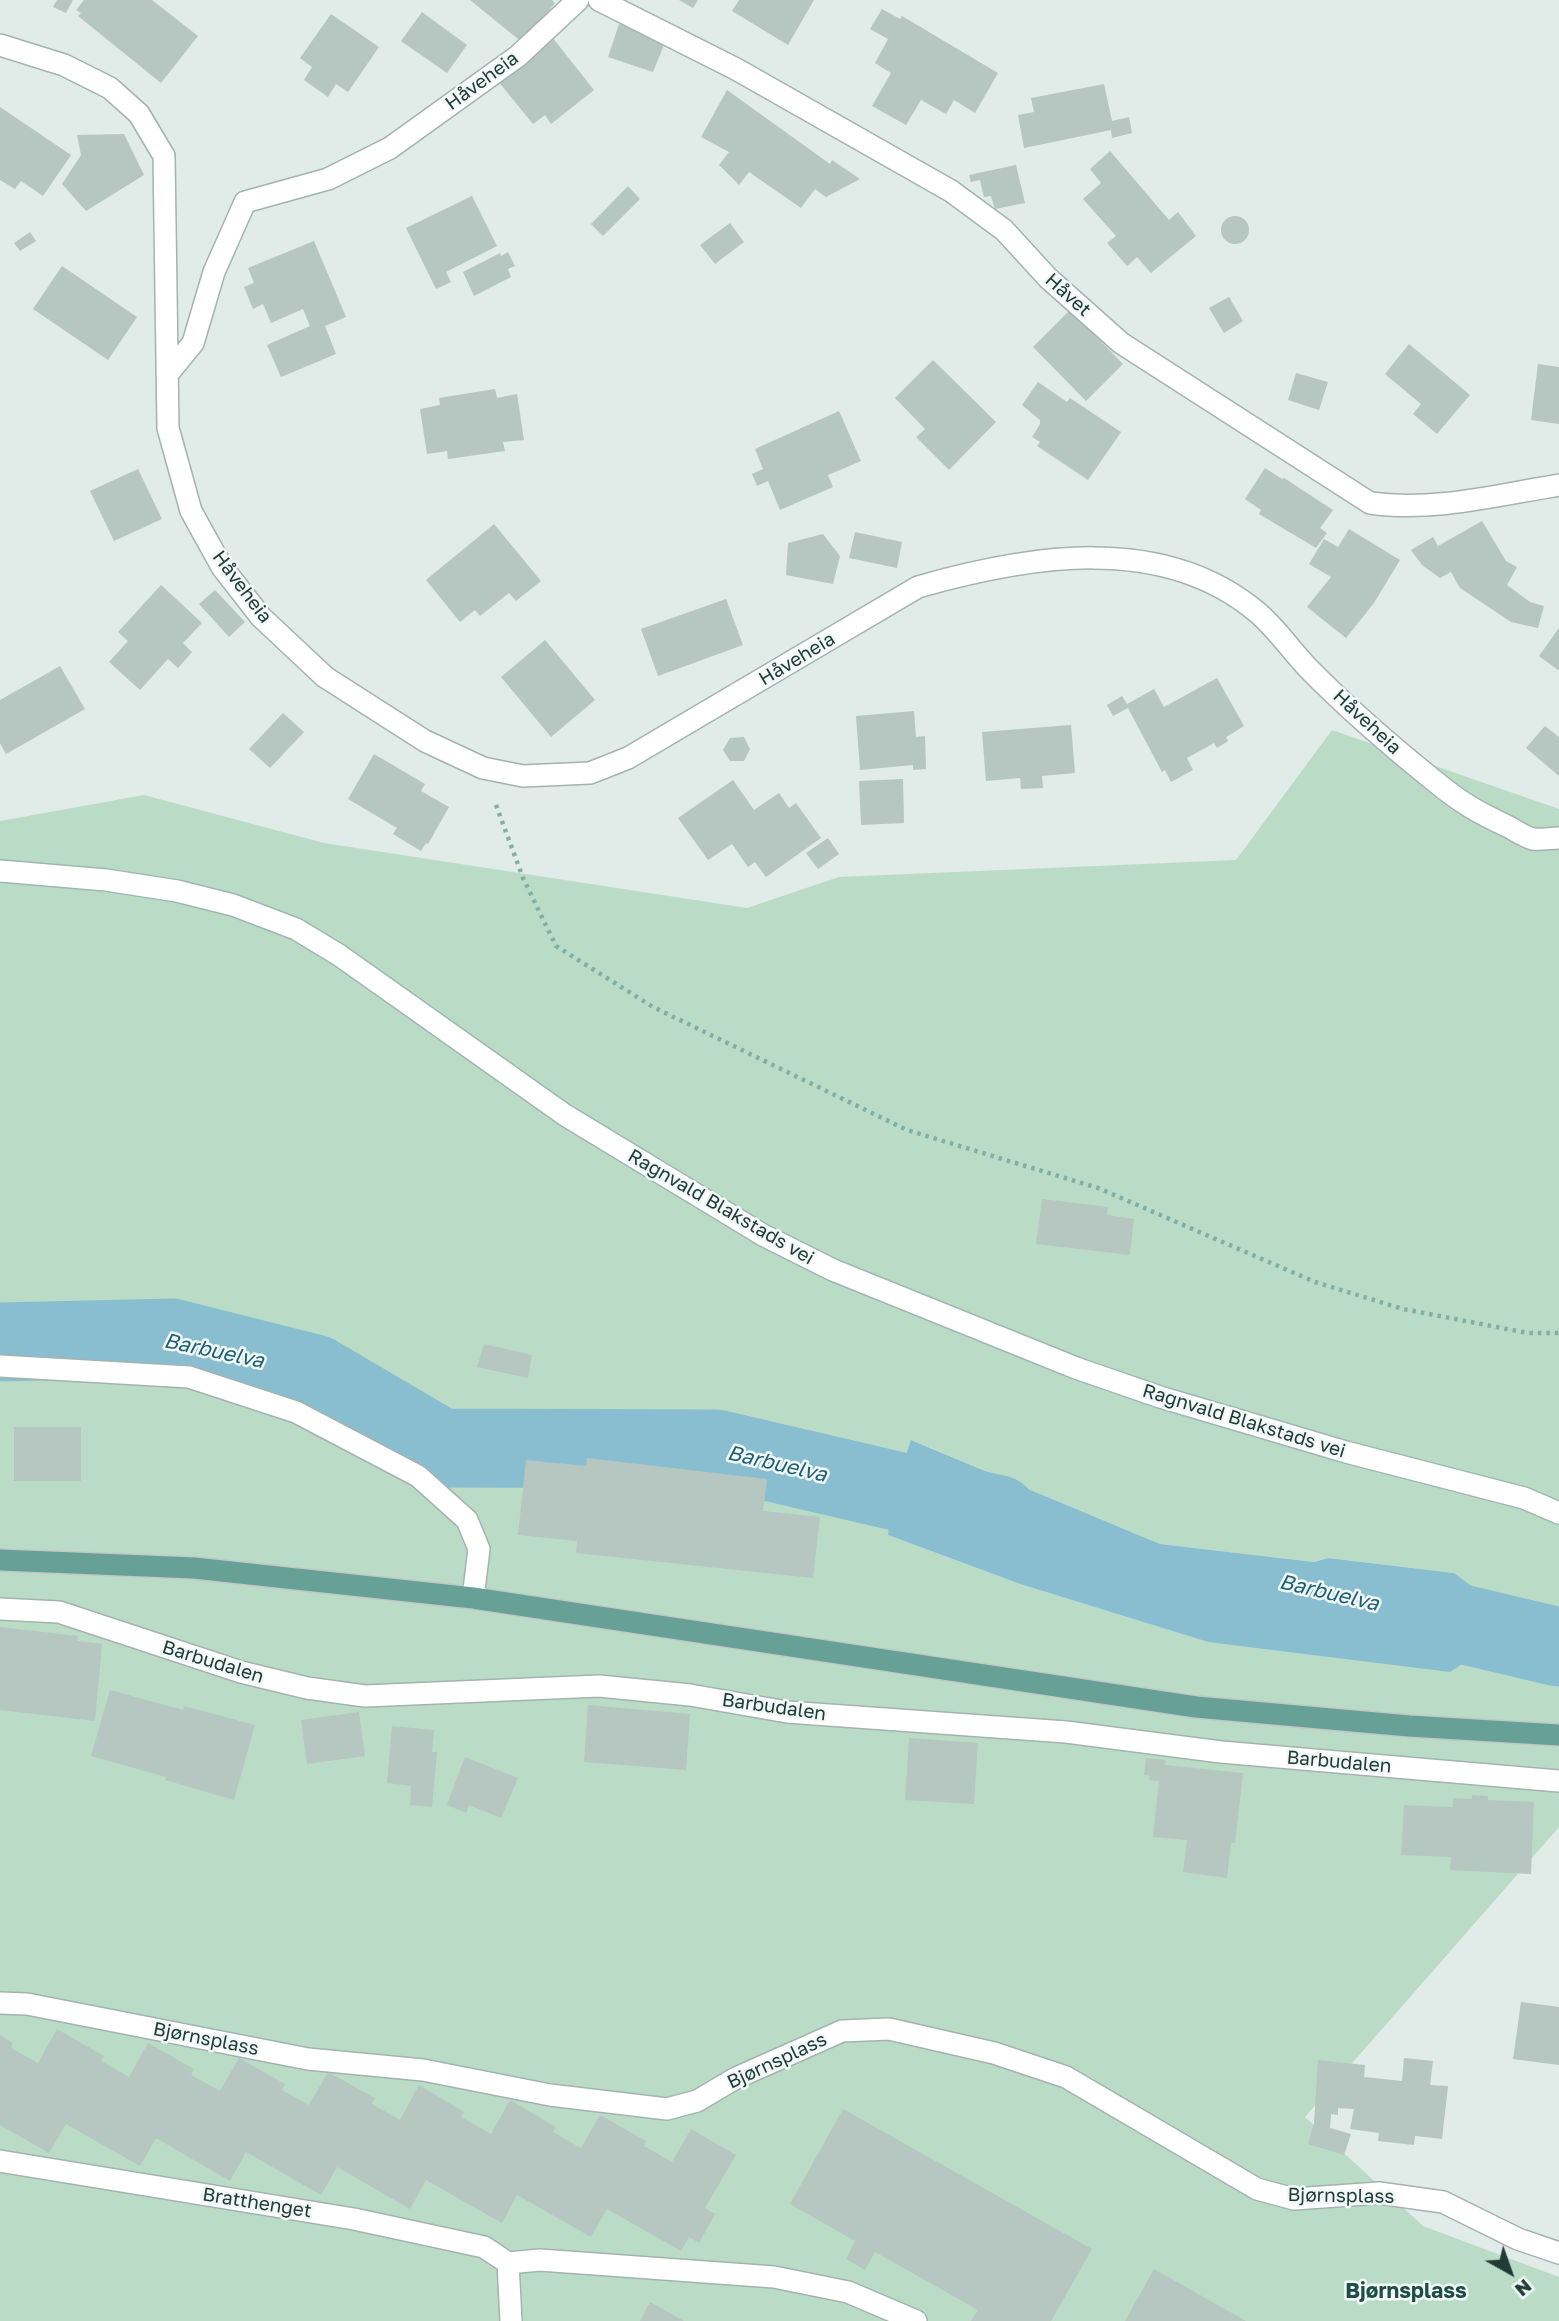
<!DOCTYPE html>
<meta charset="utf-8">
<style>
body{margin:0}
#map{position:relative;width:1559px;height:2321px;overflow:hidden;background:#e1ebe8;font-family:"Golos Text",sans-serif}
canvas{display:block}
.north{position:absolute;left:1475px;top:2237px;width:70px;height:70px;-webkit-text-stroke:5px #f1f8f5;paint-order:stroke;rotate:140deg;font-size:19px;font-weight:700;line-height:28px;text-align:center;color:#213c37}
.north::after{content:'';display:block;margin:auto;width:24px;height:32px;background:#213c37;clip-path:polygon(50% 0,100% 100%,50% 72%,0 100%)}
</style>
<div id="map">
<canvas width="1559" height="2321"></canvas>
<div class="north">N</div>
</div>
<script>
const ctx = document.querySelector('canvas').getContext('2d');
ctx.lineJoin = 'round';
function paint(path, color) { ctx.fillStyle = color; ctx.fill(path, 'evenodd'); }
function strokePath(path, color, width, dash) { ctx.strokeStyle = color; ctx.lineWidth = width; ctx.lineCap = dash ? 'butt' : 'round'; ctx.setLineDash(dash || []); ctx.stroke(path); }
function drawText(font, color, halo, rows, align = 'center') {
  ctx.font = font + ' "Golos Text",sans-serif'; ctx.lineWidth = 5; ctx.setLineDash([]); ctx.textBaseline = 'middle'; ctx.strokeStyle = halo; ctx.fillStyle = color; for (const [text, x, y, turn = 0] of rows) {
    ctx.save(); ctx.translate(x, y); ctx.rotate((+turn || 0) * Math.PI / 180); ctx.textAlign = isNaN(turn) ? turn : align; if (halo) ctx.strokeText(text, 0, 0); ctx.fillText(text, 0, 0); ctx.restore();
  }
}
paint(new Path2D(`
 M 1332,730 L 1559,809 L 1559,1827 L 1305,2117 L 1423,2226 L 1559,2277 L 1559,2321 L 0,2321 L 0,821 L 144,795 L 324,843 L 747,908 L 839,877 L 1236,860 ZM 912,1440 L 1160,1544 L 1314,1562 L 1328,1558 L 1454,1573 L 1208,1642 L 1020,1584 L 888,1535 Z`), '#badcc7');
paint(new Path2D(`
 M 911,1440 L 1160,1544 L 1314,1562 L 1328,1558 L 1454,1573 L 1498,1606 L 1493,1619 L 1500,1639 L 1450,1672 L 1208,1642 L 1020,1584 L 888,1535 L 894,1491 Z`), '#89bed0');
strokePath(new Path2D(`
 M 0,1342 L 172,1338 L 315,1374 L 441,1448 L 716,1449 L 999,1515
 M 1394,1608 L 1559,1647`), '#89bed0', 79);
paint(new Path2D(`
 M 57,0 L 73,0 L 66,13 L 53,7 Z
 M 84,0 L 152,0 L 198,36 L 161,83 L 78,16 L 81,13 L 76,10 Z
 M 470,0 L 552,0 L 555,3 L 523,43 Z
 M 679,0 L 698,0 L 693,8 Z
 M 739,0 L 814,0 L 788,45 L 732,11 Z
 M 882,9 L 900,19 L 902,16 L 998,73 L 975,113 L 954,100 L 946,114 L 921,100 L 906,125 L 872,106 L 891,73 L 875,63 L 888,39 L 870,29 Z
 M 422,12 L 467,45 L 447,73 L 401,41 Z
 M 331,14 L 379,47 L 348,92 L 336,84 L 328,97 L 304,80 L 312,67 L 300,58 Z
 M 619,24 L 666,40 L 653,72 L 608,57 Z
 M 552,37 L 594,90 L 551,124 L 545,115 L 533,124 L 497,80 Z
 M 1104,84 L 1112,121 L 1129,117 L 1132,133 L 1112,138 L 1111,130 L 1024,148 L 1018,115 L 1034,112 L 1031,98 Z
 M 727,90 L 830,164 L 832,160 L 860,179 L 826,197 L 815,189 L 801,208 L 749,172 L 739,185 L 719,165 L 729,152 L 701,137 Z
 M 0,107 L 71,155 L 43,196 L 21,181 L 15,189 L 0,180 Z
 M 124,134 L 144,175 L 86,211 L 62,184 L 81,155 L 77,135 Z
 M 1110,151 L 1169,220 L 1178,212 L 1196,236 L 1151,273 L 1137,257 L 1127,266 L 1107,243 L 1116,236 L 1083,199 L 1101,183 L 1090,169 Z
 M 1016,165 L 1025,203 L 995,209 L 991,196 L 984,197 L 980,180 L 971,182 L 969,175 Z
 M 628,186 L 640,199 L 603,236 L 591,224 Z
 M 472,196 L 497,246 L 446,272 L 451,282 L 436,289 L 406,228 Z
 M1221 230a14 14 0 1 1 28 0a14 14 0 1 1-28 0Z
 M 730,223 L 744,242 L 715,264 L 700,245 Z
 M 30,232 L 36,241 L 20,251 L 14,243 Z
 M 314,241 L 346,317 L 325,326 L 336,354 L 281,377 L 267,345 L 310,326 L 303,309 L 271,323 L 263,304 L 253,309 L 244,287 L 254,283 L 248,268 Z
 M 508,252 L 515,266 L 508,269 L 511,277 L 474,296 L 463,272 L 500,253 L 501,256 Z
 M 62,266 L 137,317 L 108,360 L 33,309 Z
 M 1229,297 L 1243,321 L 1224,333 L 1209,308 Z
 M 1070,310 L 1123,364 L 1086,401 L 1033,347 Z
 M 1409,344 L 1470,395 L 1437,434 L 1413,414 L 1421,404 L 1385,374 Z
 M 933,360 L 996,422 L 949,470 L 916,437 L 925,429 L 895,398 Z
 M 1538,364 L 1559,367 L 1559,424 L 1531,420 Z
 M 1296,373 L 1328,382 L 1319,410 L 1288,400 Z
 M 1038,382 L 1067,402 L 1070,398 L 1121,432 L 1088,480 L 1037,446 L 1040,442 L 1032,437 L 1040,424 L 1040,420 L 1022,405 Z
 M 495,389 L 497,398 L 517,394 L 524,440 L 503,442 L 505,451 L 448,459 L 447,451 L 427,454 L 420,409 L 440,405 L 439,398 Z
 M 839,411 L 861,461 L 828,475 L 833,487 L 780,510 L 768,481 L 757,486 L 752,474 L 763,469 L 755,449 Z
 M 1265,468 L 1282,479 L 1284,478 L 1333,510 L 1320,528 L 1327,533 L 1316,548 L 1259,514 L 1261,510 L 1245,499 Z
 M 138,469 L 162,519 L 114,541 L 90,491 Z
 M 1482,521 L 1506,561 L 1517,567 L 1507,585 L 1530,602 L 1544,606 L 1538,628 L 1511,622 L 1460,588 L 1451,572 L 1440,578 L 1422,565 L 1411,550 L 1433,537 L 1438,546 Z
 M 494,524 L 541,581 L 516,601 L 509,593 L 480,616 L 475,610 L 460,622 L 426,580 Z
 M 1349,529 L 1400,560 L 1374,603 L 1346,638 L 1307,607 L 1331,577 L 1309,564 L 1324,539 L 1338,547 Z
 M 855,532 L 902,542 L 897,568 L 849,558 Z
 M 823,534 L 840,556 L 833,584 L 786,575 L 788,543 Z
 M 161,585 L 202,623 L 183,643 L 192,652 L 178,668 L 168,659 L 140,690 L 109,662 L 128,641 L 118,632 Z
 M 215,590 L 245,622 L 229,637 L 199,604 Z
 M 726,599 L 743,645 L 658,676 L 641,629 Z
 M 1559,628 L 1559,669 L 1558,670 L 1539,656 Z
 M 545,640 L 595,700 L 551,737 L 501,677 Z
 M 60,666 L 85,709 L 6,754 L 0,743 L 0,700 Z
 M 1217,678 L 1244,726 L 1226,737 L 1228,741 L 1217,748 L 1214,743 L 1187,758 L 1193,770 L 1171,782 L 1165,770 L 1162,772 L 1128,708 L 1113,716 L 1107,705 L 1122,696 L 1127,704 L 1154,689 L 1164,707 Z
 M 914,711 L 916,737 L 925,736 L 926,769 L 913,770 L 913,765 L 860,770 L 856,716 Z
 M 283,713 L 304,732 L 270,768 L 249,749 Z
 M 1071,725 L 1075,773 L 1042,776 L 1043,788 L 1021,789 L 1020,778 L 986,781 L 982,732 Z
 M 1545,726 L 1559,737 L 1559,776 L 1526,748 Z
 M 744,737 L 750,749 L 744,761 L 730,761 L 723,750 L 730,738 Z
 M 374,754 L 425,784 L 421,791 L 449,807 L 428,844 L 426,843 L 421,851 L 393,834 L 397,828 L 348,799 Z
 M 903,779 L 904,823 L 861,825 L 859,781 Z
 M 733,780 L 754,810 L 779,793 L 789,808 L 796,803 L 821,838 L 766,877 L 755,862 L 748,867 L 732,844 L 708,860 L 678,818 Z
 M 828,838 L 839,854 L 818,869 L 806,853 Z
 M 1042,1199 L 1108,1207 L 1107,1215 L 1134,1219 L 1130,1255 L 1036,1244 Z
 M 484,1344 L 532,1355 L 528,1378 L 477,1367 Z
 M 14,1427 L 81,1427 L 81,1481 L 14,1481 Z
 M 587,1458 L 767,1479 L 763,1511 L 820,1517 L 813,1578 L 576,1553 L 577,1541 L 518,1535 L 526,1460 L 586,1466 Z
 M 0,1627 L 78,1636 L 77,1641 L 102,1644 L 95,1721 L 0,1710 Z
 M 110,1690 L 183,1710 L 184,1706 L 255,1725 L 234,1800 L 165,1780 L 166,1777 L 91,1756 Z
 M 588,1705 L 690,1714 L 686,1770 L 584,1762 Z
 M 359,1712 L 365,1756 L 307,1764 L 301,1720 Z
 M 392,1726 L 434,1730 L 432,1752 L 437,1752 L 432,1807 L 410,1805 L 411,1786 L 387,1783 Z
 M 909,1738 L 978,1743 L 974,1804 L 905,1800 Z
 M 465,1757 L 518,1778 L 501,1818 L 469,1805 L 466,1813 L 447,1805 Z
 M 1146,1758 L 1166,1760 L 1165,1765 L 1243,1773 L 1235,1843 L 1231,1843 L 1227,1878 L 1183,1872 L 1187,1840 L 1153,1837 L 1159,1781 L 1149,1780 L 1150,1776 L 1144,1775 Z
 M 1472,1795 L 1488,1796 L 1488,1800 L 1534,1802 L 1531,1874 L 1450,1870 L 1451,1857 L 1401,1855 L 1404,1805 L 1453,1807 L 1453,1798 L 1472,1799 Z
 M 1521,2002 L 1559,2007 L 1559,2065 L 1513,2059 Z
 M 57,2029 L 104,2056 L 101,2061 L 129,2077 L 148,2043 L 194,2069 L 191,2075 L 220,2091 L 239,2058 L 285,2084 L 282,2090 L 309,2105 L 328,2072 L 375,2098 L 372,2104 L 400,2120 L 419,2085 L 464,2112 L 461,2117 L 491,2134 L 510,2100 L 556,2127 L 553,2132 L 581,2148 L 600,2115 L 646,2141 L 644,2146 L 672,2162 L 691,2129 L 736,2155 L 705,2208 L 715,2214 L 699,2243 L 689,2237 L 681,2251 L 607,2209 L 591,2237 L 517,2195 L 502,2223 L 426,2180 L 410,2209 L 337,2167 L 321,2195 L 246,2152 L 230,2181 L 156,2138 L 140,2166 L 66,2124 L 49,2153 L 0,2125 L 0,2035 L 13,2043 L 11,2048 L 38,2063 Z
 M 1404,2058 L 1433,2061 L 1430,2085 L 1448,2086 L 1442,2139 L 1415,2136 L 1414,2145 L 1378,2141 L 1379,2133 L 1350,2129 L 1354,2109 L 1338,2108 L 1338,2115 L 1331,2114 L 1330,2128 L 1351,2134 L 1344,2155 L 1308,2144 L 1314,2123 L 1318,2060 L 1365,2065 L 1364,2077 L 1402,2081 Z
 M 843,2109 L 1092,2249 L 1051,2321 L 971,2321 L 978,2310 L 875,2252 L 865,2270 L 846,2259 L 855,2241 L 790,2204 Z
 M 1154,2269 L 1246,2321 L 1125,2321 Z
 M 650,2302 L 684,2321 L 640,2321 Z`), '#b6c6c1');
const street = new Path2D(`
 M 599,0 L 736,69 L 951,191 L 1004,230 L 1048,278 L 1121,343 L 1370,503 C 1433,512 1497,495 1559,485
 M 0,45 L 64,65 L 110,88 L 139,114 L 164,156 L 168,428 L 191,511 L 222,567 L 261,617 L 325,677 L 425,741 L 483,768 L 523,776 L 590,773 L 628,758 L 918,587 C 1027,556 1162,532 1257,612 C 1276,628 1290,649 1307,667 C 1348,709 1392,747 1437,783 C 1461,803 1481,814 1509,827 C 1516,831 1525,837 1533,839 C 1541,840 1551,838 1559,838
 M 167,375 L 193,343 L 214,272 L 245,202 L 328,179 L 390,148 L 518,56 L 578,0
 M 0,1366 L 189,1377 L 296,1412 L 418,1476 L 467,1520 L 479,1549 L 473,1598
 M 0,1609 L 59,1612 L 241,1672 L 307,1688 L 365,1696 L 599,1686 L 690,1695 L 787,1712 L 1066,1732 L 1221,1752 L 1559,1781
 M 0,2003 L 27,2004 L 308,2059 L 423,2070 L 550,2095 L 667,2109 L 697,2101 L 736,2078 L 842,2031 L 889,2029 L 994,2053 L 1066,2077 L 1257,2189 L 1294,2199 L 1379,2193 L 1443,2202 L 1518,2239 L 1559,2253
 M 0,2161 L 354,2219 L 484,2247 L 508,2263 L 540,2260 L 774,2277 L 848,2292 L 916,2321
 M 508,2263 L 511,2321`);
const secondary = new Path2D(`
 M 0,871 L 106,880 L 177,891 L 233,905 L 296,929 L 339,955 L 565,1115 L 763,1235 L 833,1270 L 1076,1368 L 1160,1397 L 1346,1452 L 1524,1498 L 1559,1513`);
const primary = new Path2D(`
 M 0,1560 L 194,1568 L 473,1598 L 1196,1707 L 1409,1726 L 1559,1735`);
strokePath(street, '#a4b3af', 24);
strokePath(secondary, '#9fb7b1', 24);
strokePath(primary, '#c1c8c7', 24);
strokePath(new Path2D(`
 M 496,805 L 523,878 L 556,946 L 653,1007 L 907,1130 L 1098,1188 L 1315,1282 L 1403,1309 L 1528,1333 L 1559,1333`), '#82afa5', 4.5, [3.5, 5]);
strokePath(street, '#fff', 21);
strokePath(secondary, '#fff', 21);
strokePath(primary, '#66a097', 21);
drawText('19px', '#213c37', '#f1f8f5', [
 ["Håveheia",482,81,-36],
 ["Håvet",1068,295,42],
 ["Håveheia",242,587,53],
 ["Håveheia",797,659,-31],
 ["Håveheia",1367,722,43],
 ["Ragnvald Blakstads vei",721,1207,30],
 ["Ragnvald Blakstads vei",1244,1421,17],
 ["Barbudalen",213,1662,17],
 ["Barbudalen",774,1707,8],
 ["Barbudalen",1339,1762,5],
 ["Bjørnsplass",206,2039,11],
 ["Bjørnsplass",777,2061,-25],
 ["Bjørnsplass",1341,2196,1],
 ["Bratthenget",257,2203,9]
]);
drawText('italic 21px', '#1c5f77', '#f1f8f5', [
 ["Barbuelva",214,1351,12],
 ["Barbuelva",777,1464,13],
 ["Barbuelva",1329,1593,13]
]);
drawText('bold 21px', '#1e4e47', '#f1f8f5', [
 ["Bjørnsplass",1406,2291]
]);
</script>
